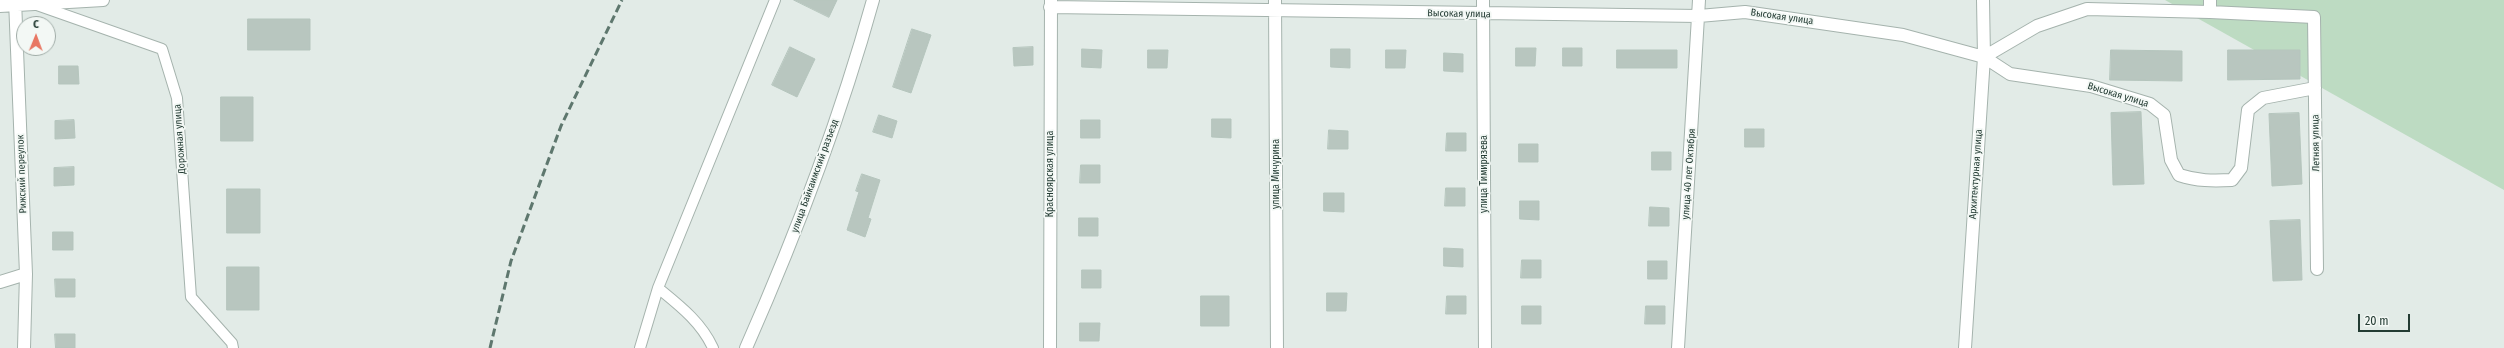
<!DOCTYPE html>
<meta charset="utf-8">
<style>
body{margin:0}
#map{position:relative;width:2504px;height:348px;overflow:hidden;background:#e2ebe7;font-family:"Fira Sans Condensed",sans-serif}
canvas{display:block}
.north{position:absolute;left:16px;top:16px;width:40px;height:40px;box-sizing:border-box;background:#f3f8f5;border:1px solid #a0aca7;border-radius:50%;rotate:1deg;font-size:11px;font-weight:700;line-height:16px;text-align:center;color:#233b33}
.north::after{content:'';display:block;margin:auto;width:14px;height:18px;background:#e87763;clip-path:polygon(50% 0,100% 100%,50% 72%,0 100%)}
.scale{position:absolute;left:2358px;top:314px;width:52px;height:18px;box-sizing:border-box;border:2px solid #233b33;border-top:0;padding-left:5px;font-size:12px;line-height:14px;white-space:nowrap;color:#233b33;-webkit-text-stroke:3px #f3f8f5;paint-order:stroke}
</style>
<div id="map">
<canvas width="2504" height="348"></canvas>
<div class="north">С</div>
<div class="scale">20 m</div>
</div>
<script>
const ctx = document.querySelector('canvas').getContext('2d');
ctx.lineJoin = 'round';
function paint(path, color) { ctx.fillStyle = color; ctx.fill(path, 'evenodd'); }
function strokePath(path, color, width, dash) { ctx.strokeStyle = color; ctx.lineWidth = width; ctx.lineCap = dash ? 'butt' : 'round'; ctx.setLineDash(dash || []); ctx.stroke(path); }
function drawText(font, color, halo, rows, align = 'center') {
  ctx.font = font + ' "Fira Sans Condensed",sans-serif'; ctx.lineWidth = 3.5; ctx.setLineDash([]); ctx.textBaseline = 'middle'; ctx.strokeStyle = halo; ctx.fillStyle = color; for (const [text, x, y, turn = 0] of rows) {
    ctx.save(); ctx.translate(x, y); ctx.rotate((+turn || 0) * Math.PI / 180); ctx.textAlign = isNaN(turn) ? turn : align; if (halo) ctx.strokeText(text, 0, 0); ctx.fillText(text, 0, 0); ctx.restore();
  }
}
paint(new Path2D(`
 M 2165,0 L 2504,0 L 2504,190 Z`), '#bddbc2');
const building = new Path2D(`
 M 794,0 L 837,0 L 829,17 Z
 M 248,19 L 310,19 L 310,50 L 248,50 Z
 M 912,29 L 931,35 L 911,93 L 893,87 Z
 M 790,47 L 815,59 L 797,97 L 772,85 Z
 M 1033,47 L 1033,65 L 1014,66 L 1013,48 Z
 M 1516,48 L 1536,48 L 1535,66 L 1516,66 Z
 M 1563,48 L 1582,48 L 1582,66 L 1563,66 Z
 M 1082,49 L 1102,50 L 1101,68 L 1082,67 Z
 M 1331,49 L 1350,49 L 1350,68 L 1331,67 Z
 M 1148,50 L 1168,50 L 1167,68 L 1148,68 Z
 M 1386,50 L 1406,50 L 1405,68 L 1386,68 Z
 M 1617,50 L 1677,50 L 1677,68 L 1617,68 Z
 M 2111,50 L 2182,51 L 2182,81 L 2110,80 Z
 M 2228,50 L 2300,50 L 2300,79 L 2228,80 Z
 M 1444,53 L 1463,54 L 1463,72 L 1444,71 Z
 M 59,66 L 78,66 L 79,84 L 59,84 Z
 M 221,97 L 253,97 L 253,141 L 221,141 Z
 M 2141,112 L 2144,184 L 2113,185 L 2111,113 Z
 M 2299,113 L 2302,184 L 2272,186 L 2269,114 Z
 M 879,115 L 897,121 L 892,138 L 873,132 Z
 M 1212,119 L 1231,119 L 1231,138 L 1212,137 Z
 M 74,120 L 75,138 L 55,139 L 55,121 Z
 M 1081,120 L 1100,120 L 1100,138 L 1081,138 Z
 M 1745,129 L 1764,129 L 1764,147 L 1745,147 Z
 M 1329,130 L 1348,131 L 1348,149 L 1328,149 Z
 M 1447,133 L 1466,133 L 1466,151 L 1446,151 Z
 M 1519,144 L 1538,144 L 1538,162 L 1519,162 Z
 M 1652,152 L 1671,152 L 1671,170 L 1652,170 Z
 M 1081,165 L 1100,165 L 1100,183 L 1080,183 Z
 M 74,167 L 74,185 L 54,186 L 54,168 Z
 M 862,174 L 880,180 L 868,218 L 871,219 L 865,237 L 847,230 L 859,192 L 856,191 Z
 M 1446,188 L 1465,188 L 1465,206 L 1445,206 Z
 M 227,189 L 260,189 L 260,233 L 227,233 Z
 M 1324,193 L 1344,193 L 1344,212 L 1324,211 Z
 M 1520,201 L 1539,201 L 1539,220 L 1520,219 Z
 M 1650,207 L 1669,208 L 1669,226 L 1649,226 Z
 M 1079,218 L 1098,218 L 1098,236 L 1079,236 Z
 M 2300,220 L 2302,280 L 2273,281 L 2270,221 Z
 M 53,232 L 73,232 L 73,250 L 53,250 Z
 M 1444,248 L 1463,249 L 1463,267 L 1444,266 Z
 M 1522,260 L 1541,260 L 1541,278 L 1521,278 Z
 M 1648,261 L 1667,261 L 1667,279 L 1648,279 Z
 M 227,267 L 259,267 L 259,310 L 227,310 Z
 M 1082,270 L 1101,270 L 1101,288 L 1082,288 Z
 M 55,279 L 75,279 L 75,297 L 56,297 Z
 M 1327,293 L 1347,293 L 1346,311 L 1327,311 Z
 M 1201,296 L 1229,296 L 1229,326 L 1201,326 Z
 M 1447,296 L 1466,296 L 1466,314 L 1446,314 Z
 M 1522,306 L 1541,306 L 1541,324 L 1522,324 Z
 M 1646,306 L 1665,306 L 1665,324 L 1645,324 Z
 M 1080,323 L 1100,323 L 1099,341 L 1080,341 Z
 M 55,334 L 75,334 L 75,348 L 56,348 Z`);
paint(building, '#b8c6bf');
strokePath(building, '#b5c5bd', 1);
const lane = new Path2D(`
 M 37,5 L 162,49 L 177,98 L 191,297 L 232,343 L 233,348
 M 658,288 C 680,306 701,322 713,348
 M 640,348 L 658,288 L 775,0`);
const street = new Path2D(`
 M 15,0 L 26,274 L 24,348
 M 1275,0 L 1277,348
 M 1483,0 L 1485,348
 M 2210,0 L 2210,12 L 2314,17 L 2317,269
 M 0,6 L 103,0
 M 1050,7 L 1699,16 L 1745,12 L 1903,35 L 1984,57 L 2010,74 L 2091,86 L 2150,104 L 2164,115 L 2171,160 L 2179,175 C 2197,181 2213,181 2232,180 L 2241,168 L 2248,110 L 2263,98 L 2315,88
 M 1984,57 L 2037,26 L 2087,9 L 2210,12
 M 0,282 L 26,274
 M 746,348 C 796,235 840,119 873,0
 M 1050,348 L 1051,0
 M 1678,348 L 1699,0
 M 1965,348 L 1984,57 L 1983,0`);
strokePath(lane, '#a5b3ad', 12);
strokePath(street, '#a5b3ad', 14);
strokePath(lane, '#fff', 10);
strokePath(street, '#fff', 12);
strokePath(new Path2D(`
 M 490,348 L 511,261 L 561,126 L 622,0`), '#5e776e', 3, [8, 4]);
drawText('10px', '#233b33', '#f3f8f5', [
 ["Высокая улица",1459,14,1],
 ["Высокая улица",1782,17,8],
 ["Высокая улица",2118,95,17],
 ["Дорожная улица",180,139,-94],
 ["Летняя улица",2316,143,-91],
 ["Рижский переулок",22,174,-92],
 ["Красноярская улица",1050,174,-90],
 ["улица Мичурина",1276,174,-90],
 ["улица Тимирязева",1484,174,-90],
 ["улица 40 лет Октября",1689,174,-86],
 ["Архитектурная улица",1976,174,-86],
 ["улица Байкаимский разъезд",815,176,-70]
]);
</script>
